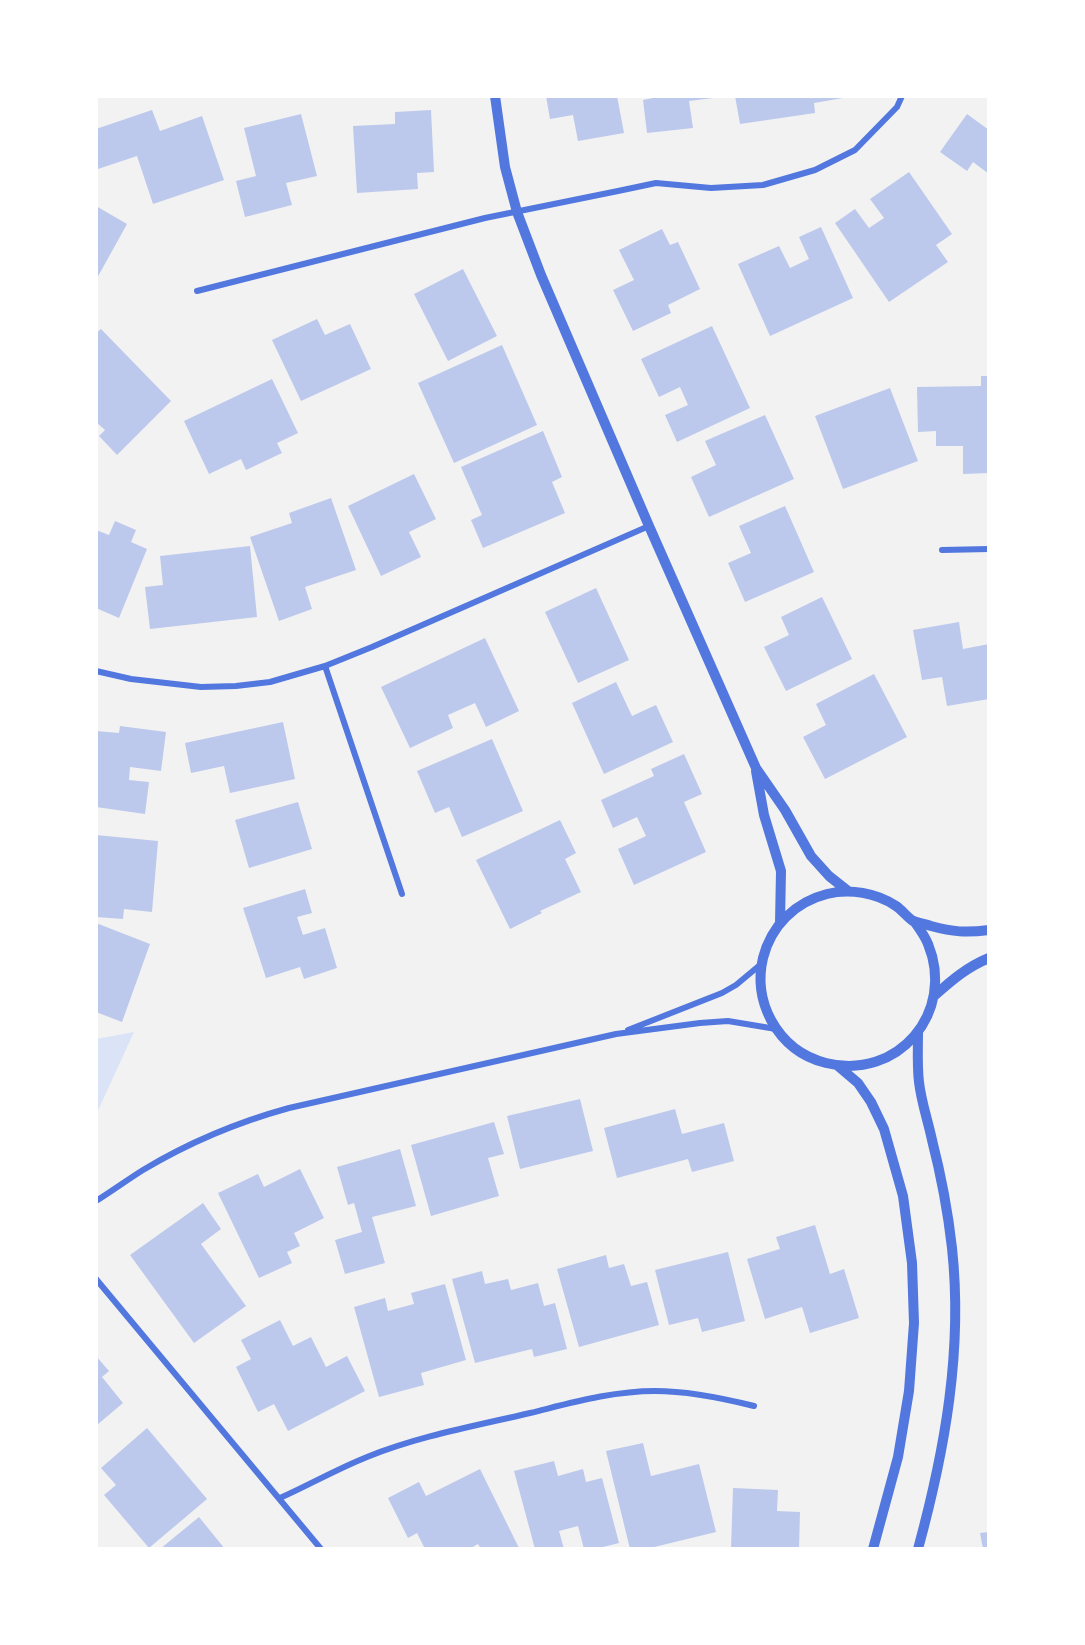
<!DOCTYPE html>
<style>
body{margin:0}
#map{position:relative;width:1085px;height:1645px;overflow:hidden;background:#f2f2f2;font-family:Signika,sans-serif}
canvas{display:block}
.frame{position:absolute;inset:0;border:98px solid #fff;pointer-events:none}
</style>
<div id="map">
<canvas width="1085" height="1645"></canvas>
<div class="frame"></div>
</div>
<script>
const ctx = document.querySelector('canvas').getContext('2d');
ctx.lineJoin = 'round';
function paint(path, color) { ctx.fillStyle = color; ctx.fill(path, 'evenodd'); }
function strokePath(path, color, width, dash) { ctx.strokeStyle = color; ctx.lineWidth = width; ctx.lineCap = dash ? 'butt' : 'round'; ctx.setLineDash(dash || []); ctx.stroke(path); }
paint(new Path2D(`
 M 134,1032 L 96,1115 L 96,1039 Z`), '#dbe4f7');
paint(new Path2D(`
 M 546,96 L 617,96 L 624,133 L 578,141 L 573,115 L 550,119 Z
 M 653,96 L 721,96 L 721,97 L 689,101 L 693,128 L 647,133 L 643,100 L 653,98 Z
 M 735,96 L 843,96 L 843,98 L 814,103 L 815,113 L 740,124 Z
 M 152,110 L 160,131 L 202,116 L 224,180 L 153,204 L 137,156 L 98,169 L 96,162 L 96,129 Z
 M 431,110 L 434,172 L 417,173 L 418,189 L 357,193 L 353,126 L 395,124 L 395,112 Z
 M 301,114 L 317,176 L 286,183 L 292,205 L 245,217 L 236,181 L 256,176 L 244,128 Z
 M 967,114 L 989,130 L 989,174 L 973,162 L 967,171 L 940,152 Z
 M 909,172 L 952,234 L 936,245 L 948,262 L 889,302 L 835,223 L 855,209 L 869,228 L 884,218 L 870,199 Z
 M 96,206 L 127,224 L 96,280 Z
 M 821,227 L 853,298 L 770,336 L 738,264 L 779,246 L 790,268 L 809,259 L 799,237 Z
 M 662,229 L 670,245 L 678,242 L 700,289 L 668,305 L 671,313 L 633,331 L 613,290 L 634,280 L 619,250 Z
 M 463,269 L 497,336 L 448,361 L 414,294 Z
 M 317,319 L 325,335 L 350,324 L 371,369 L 301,401 L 272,340 Z
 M 712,326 L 750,408 L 677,442 L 665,415 L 688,405 L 680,387 L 659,397 L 641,359 Z
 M 101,329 L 171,401 L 117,455 L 99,436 L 105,430 L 96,422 L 96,333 Z
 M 502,345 L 537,425 L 454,463 L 418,383 Z
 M 981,376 L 989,376 L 989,473 L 963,474 L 963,446 L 936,446 L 936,431 L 918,432 L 917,387 L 981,386 Z
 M 272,379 L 298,433 L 277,443 L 282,453 L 246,470 L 241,459 L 209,474 L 184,421 Z
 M 890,388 L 918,461 L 843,489 L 815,416 Z
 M 765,415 L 794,479 L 709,517 L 691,477 L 716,465 L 705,441 Z
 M 543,431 L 562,477 L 552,482 L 565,513 L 483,548 L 471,520 L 482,515 L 461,467 Z
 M 414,474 L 436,519 L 409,532 L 421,557 L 381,576 L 348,506 Z
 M 331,498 L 356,570 L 305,587 L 312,609 L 279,621 L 250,537 L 292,523 L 289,513 Z
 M 785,506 L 814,572 L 745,602 L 728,563 L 751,553 L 739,526 Z
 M 115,521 L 136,530 L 131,542 L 147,549 L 119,618 L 96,608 L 96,530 L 109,535 Z
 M 250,546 L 257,617 L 150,629 L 145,587 L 163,585 L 160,556 Z
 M 596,588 L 629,660 L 578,683 L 545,612 Z
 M 822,597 L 852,659 L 786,691 L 764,647 L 789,635 L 781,617 Z
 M 959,622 L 963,649 L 989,644 L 989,699 L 947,706 L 942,677 L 922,680 L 913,630 Z
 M 485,638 L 519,711 L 486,727 L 475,703 L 448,715 L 453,728 L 410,748 L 381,687 Z
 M 874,674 L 907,737 L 825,779 L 803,737 L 826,725 L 816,704 Z
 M 616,682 L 632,716 L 656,705 L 673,742 L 604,774 L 572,703 Z
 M 283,722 L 295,779 L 230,793 L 224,766 L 191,773 L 185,743 Z
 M 120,726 L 166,732 L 161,771 L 130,767 L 129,780 L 149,782 L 145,814 L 96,807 L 96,731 L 119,733 Z
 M 492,739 L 523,811 L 462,837 L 449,807 L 435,813 L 417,771 Z
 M 684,754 L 702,794 L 684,802 L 706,852 L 634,885 L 618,849 L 646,836 L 637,817 L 613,828 L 601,800 L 654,776 L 651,769 Z
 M 298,802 L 312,849 L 249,868 L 235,820 Z
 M 560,820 L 576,853 L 565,859 L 581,892 L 540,911 L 542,913 L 510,929 L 476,860 Z
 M 96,835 L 158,841 L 152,912 L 124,909 L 123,919 L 96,917 Z
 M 305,889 L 312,913 L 297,917 L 303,935 L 325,928 L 337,968 L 304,979 L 300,967 L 266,978 L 243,908 Z
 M 96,923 L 150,944 L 122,1022 L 96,1012 Z
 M 580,1099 L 593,1151 L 520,1169 L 507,1116 Z
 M 675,1109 L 682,1134 L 724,1123 L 734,1161 L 692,1172 L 688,1159 L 617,1178 L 604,1128 Z
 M 494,1122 L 504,1154 L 488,1158 L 499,1196 L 431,1216 L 411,1145 Z
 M 400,1149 L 416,1206 L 372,1217 L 385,1263 L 345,1274 L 335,1240 L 362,1232 L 354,1203 L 348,1205 L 337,1167 Z
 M 300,1169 L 324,1218 L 294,1233 L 300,1246 L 287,1252 L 292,1263 L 259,1278 L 218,1193 L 258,1174 L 264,1187 Z
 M 203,1203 L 221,1229 L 201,1244 L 246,1306 L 194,1343 L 130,1255 Z
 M 815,1225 L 830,1274 L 844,1269 L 859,1318 L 810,1333 L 802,1307 L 765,1319 L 747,1259 L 780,1249 L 776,1237 Z
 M 728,1252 L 745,1321 L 702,1332 L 698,1318 L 669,1325 L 655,1270 Z
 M 606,1255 L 609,1268 L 624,1264 L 631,1286 L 647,1282 L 659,1325 L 579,1347 L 557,1269 Z
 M 482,1271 L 485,1284 L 508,1279 L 511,1290 L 538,1283 L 544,1306 L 555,1303 L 567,1349 L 534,1357 L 532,1349 L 475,1363 L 452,1279 Z
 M 445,1284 L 466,1360 L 421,1373 L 424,1385 L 379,1397 L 354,1307 L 385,1298 L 388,1311 L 414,1304 L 411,1293 Z
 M 280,1320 L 293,1346 L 311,1337 L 326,1367 L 347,1356 L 365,1391 L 288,1431 L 274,1404 L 258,1412 L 236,1367 L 251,1359 L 241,1340 Z
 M 96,1356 L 109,1371 L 102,1377 L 123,1403 L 97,1425 L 96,1423 Z
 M 147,1428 L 207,1499 L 149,1548 L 104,1495 L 116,1485 L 101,1468 Z
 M 643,1443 L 651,1476 L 699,1464 L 716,1532 L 646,1549 L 630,1549 L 606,1451 Z
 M 554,1461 L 558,1476 L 583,1469 L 586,1482 L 602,1478 L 619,1543 L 595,1549 L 584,1549 L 578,1526 L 559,1531 L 564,1549 L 535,1549 L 514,1471 Z
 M 480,1469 L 519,1548 L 481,1549 L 478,1544 L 469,1549 L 425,1549 L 417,1533 L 408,1538 L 388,1498 L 419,1482 L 426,1496 Z
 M 733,1488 L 778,1490 L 777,1511 L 800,1512 L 799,1549 L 731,1549 Z
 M 199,1517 L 225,1549 L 160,1549 Z
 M 989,1532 L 989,1549 L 983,1549 L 980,1533 Z`), '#bdc9ec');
strokePath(new Path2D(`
 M 197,291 L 485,218 L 618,191 L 656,183 L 711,188 L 763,185 L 815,170 L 855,150 L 897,107 L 902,96
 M 942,550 L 989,549
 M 325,666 L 402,894
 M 96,671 L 131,679 L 201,687 L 236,686 L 270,682 L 325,666 L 372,647 L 649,526
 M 628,1030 L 722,993 L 736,985 L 760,965
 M 96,1201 C 112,1191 127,1180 143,1170 C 188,1143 238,1122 289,1108 L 616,1034 L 700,1023 L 728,1021 L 776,1029
 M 96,1279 L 321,1549
 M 280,1498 C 309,1485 337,1469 367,1457 C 419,1436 475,1426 530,1413 C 571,1403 612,1391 655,1391 C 689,1391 722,1398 754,1406`), '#5277de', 6);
strokePath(new Path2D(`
 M 495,96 L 505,167 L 517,212 L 541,275 L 649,526 L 756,768 L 785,810 L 811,856 L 829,876 L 848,891
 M 756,771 L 764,815 L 781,871 L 780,923
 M 914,921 C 919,928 925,936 928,944 C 956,1012 898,1081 826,1063 C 802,1057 783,1042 771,1020 C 761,1001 758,979 763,958 C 771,926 795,902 827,894 C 849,888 877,893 896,906 C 902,910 907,917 913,921 C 918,923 925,924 931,926 C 953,932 966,933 989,930
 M 934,996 C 952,980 967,967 989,958
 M 918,1032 C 918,1049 917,1066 919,1082 C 921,1101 928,1121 932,1140 C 941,1175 948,1212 952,1248 C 963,1350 945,1450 918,1549
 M 838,1066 L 858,1083 L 871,1102 L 884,1129 L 903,1196 L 912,1263 L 914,1323 L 909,1391 L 898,1457 L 873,1549`), '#5277de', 10);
</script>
